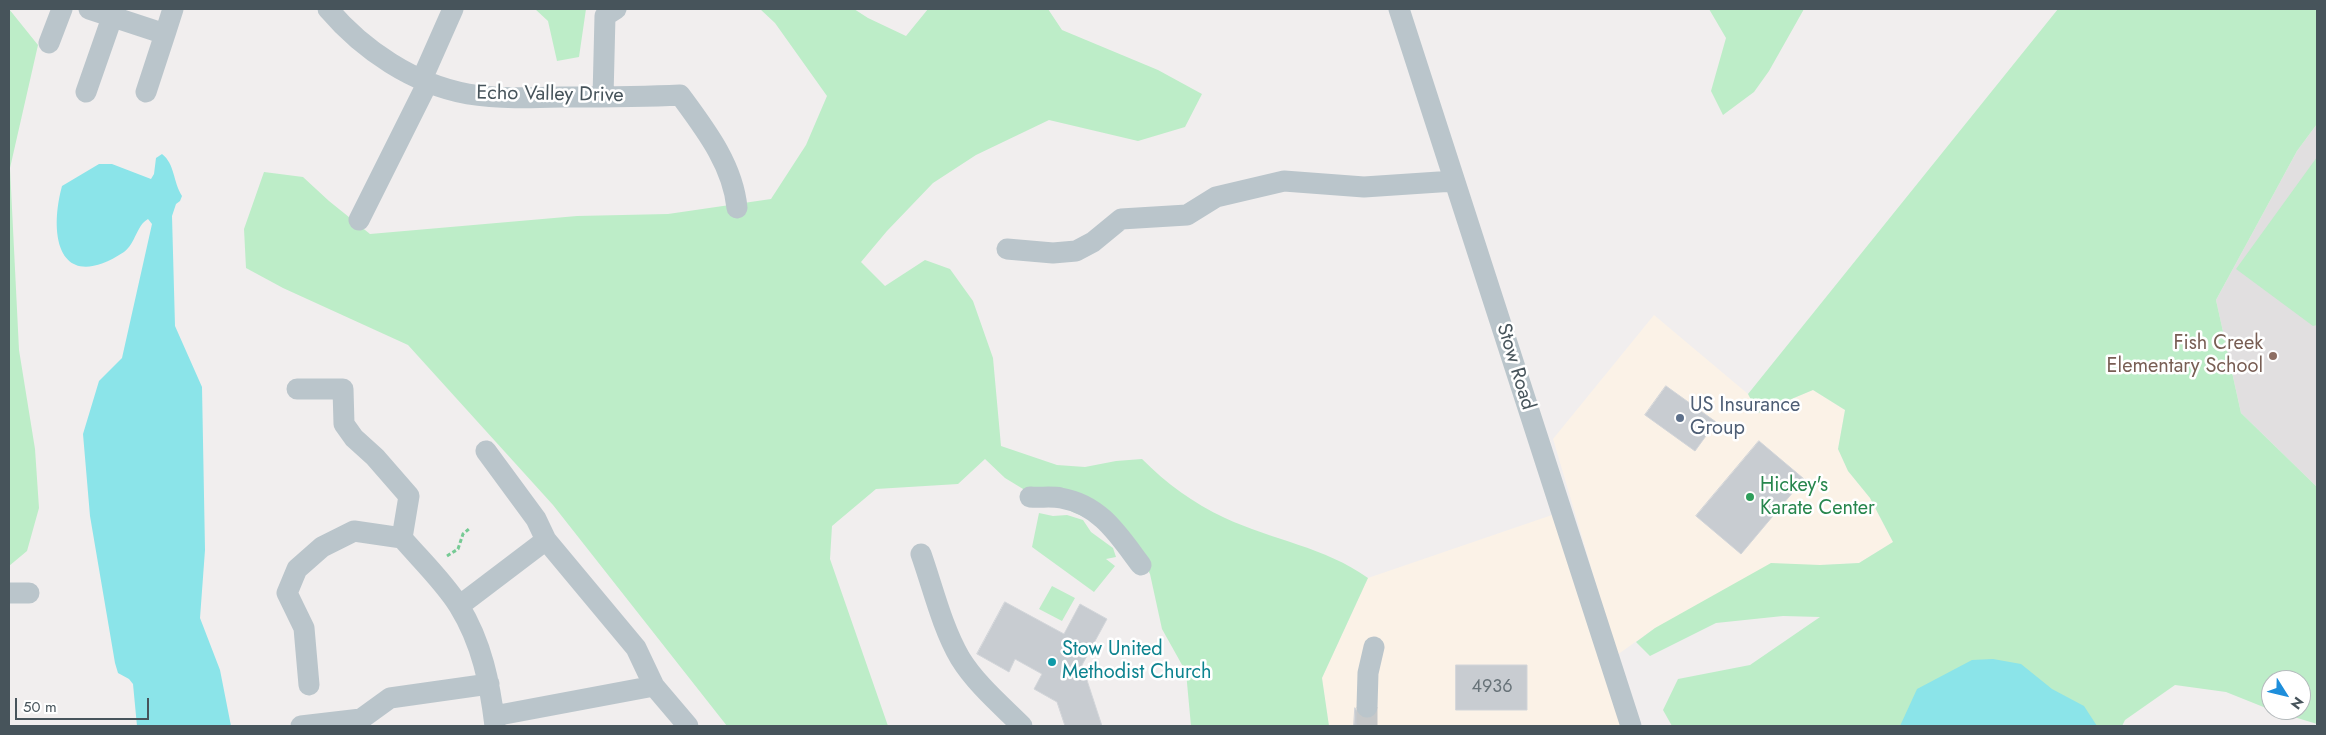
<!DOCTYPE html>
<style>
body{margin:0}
#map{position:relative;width:2326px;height:735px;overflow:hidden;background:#f1eeee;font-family:Jost,sans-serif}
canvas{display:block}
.frame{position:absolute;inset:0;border:10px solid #47545b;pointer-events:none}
.north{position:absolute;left:2261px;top:670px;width:50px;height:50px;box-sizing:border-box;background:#fff;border:1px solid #b5bbbd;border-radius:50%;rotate:126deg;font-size:14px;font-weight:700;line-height:20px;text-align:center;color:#47545b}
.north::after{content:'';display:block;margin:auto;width:18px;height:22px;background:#1e8edb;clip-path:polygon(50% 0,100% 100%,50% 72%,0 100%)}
.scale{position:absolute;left:15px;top:698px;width:134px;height:22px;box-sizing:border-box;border:2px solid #47545b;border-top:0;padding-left:6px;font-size:15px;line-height:18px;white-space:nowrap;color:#47545b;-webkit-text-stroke:4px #fff;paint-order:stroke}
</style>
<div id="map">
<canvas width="2326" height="735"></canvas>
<div class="frame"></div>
<div class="north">N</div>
<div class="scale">50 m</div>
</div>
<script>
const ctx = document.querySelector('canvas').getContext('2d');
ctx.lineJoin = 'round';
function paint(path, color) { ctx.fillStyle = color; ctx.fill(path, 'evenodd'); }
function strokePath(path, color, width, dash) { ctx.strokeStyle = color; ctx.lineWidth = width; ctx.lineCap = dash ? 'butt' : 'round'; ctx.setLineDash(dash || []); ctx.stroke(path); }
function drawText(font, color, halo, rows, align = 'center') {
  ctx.font = font + ' Jost,sans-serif'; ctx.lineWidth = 5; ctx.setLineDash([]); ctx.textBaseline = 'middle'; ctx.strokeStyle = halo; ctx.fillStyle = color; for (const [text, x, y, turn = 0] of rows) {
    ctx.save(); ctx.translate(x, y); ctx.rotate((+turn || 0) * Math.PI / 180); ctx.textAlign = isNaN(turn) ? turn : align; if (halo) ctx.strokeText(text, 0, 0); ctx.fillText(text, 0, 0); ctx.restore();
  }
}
paint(new Path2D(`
 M 1654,315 L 1748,394 L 1758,413 L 1813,390 L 1845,410 L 1838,449 L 1848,471 L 1870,498 L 1893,542 L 1859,563 L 1820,565 L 1655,628 L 1617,655 L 1553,439 Z
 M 1552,515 L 1625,726 L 1329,726 L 1322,678 L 1368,578 Z`), '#fbf2e7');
paint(new Path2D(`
 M 2317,124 L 2317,487 L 2241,413 L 2216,300 L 2297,151 Z`), '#e1dfe0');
paint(new Path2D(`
 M 9,9 L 38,45 L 10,168 L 19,350 L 35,449 L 39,508 L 27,551 L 9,566 Z
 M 535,9 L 586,9 L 579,57 L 557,61 L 548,21 Z
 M 760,9 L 854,9 L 868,18 L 906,36 L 928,9 L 1048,9 L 1062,30 L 1158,70 L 1202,94 L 1185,127 L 1138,141 L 1049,120 L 976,155 L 933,183 L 887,231 L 861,262 L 885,286 L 925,260 L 950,269 L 973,301 L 993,358 L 1001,446 L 1057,465 L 1085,467 L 1116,461 L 1142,459 C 1167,484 1193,503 1225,518 C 1272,540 1325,547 1368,578 L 1322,678 L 1329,726 L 1191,726 L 1186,672 L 1162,629 L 1150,574 L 1131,538 L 1028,492 L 1005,478 L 985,459 L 958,484 L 876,489 L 832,526 L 830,559 L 888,726 L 727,726 L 553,505 L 408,345 L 283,288 L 246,268 L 244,229 L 264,172 L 303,177 L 329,201 L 370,234 L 577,216 L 668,214 L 771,199 L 806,145 L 827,96 L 775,23 Z
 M 1709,9 L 1804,9 L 1769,71 L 1754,92 L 1723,115 L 1711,91 L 1726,38 Z
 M 2058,9 L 2317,9 L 2317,124 L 2297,151 L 2216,300 L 2241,413 L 2317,487 L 2317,724 L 2271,710 L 2301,710 L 2301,680 L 2271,680 L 2271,710 L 2226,692 L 2175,685 L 2125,720 L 2122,726 L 1672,726 L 1663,710 L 1678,679 L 1750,665 L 1820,617 L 1783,616 L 1716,623 L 1650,656 L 1636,642 L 1655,628 L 1771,563 L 1820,565 L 1859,563 L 1893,542 L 1870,498 L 1848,471 L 1838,449 L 1845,410 L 1813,390 L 1758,413 L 1748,394 Z
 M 2317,157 L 2317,325 L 2313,326 L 2236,269 Z
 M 1039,513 L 1053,516 L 1067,515 L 1083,520 L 1091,532 L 1113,548 L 1116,557 L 1106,559 L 1115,566 L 1094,592 L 1032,547 Z
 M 1052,586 L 1075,598 L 1062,621 L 1039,609 Z`), '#bdedc8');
paint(new Path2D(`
 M 162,154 C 175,164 173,182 182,196 L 180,201 L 176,204 L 172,216 L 175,326 L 202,387 L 205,550 L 200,618 L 220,670 L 231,726 L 137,726 L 133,684 L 129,679 L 118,673 L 115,663 L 90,516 L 83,434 L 99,381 L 122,358 L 152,224 L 148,219 C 136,226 136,243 124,252 C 60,294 48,238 62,186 L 99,164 L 112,164 L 151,179 L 154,174 L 156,158 Z
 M 1993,659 L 2021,664 L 2052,689 L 2084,706 L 2097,726 L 1900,726 L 1917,689 L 1972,660 Z`), '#8be4e9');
const building = new Path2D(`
 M 1666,386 L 1716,422 L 1695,451 L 1645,415 Z
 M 1759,441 L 1804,479 L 1741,554 L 1696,516 Z
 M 1005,602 L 1064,634 L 1080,604 L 1107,619 L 1082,665 L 1102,726 L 1065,726 L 1057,702 L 1034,689 L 1042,674 L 1015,659 L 1009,672 L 977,654 Z
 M 1456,665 L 1527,665 L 1527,710 L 1456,710 Z
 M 1355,708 L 1361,718 L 1367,719 L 1376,715 L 1376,726 L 1354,726 Z`);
paint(building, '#c8ccd1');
strokePath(building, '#d2d5d9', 1);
strokePath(new Path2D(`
 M 1367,707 L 1367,726`), '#c6c8c9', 21, [21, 11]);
strokePath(new Path2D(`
 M 447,556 L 458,549 L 463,534 L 470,528`), '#76ca94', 3, [4, 2.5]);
strokePath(new Path2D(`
 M 89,9 L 165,34 L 146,92
 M 328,9 C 363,50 413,84 468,94 C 499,99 531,98 562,97 C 602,97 641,97 680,95 C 705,129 733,165 737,208
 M 1399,9 L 1631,726
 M 165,34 L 173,9
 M 49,43 L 62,9
 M 422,79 L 453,9
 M 86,92 L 115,9
 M 603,97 L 605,16 L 616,9
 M 359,220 L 428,82
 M 1007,249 L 1053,253 L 1076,251 L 1093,242 L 1121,219 L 1187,215 L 1216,197 L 1284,181 L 1364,187 L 1454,181
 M 297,389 L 343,389 L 344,424 L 354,438 L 375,457 L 409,496 L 402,538
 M 486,451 L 536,519 L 546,540 L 636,648 L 654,686 L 494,716
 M 1030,497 C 1040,498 1051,496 1061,498 C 1101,505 1119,536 1141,565
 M 402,538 C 420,559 445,583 459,606 C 482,643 490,684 495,726
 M 921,554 C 933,588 942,627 960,658 C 976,684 1001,705 1022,726
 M 9,593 L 29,593
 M 459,606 L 546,540
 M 309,685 L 304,628 L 287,593 L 297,569 L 322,547 L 354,531 L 402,538
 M 654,686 L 688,726
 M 1367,707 L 1368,673 L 1374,647
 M 301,726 L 361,719 L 390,698 L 489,684`), '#bac5cb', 21);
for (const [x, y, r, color] of [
 [2273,356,5,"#8d6e63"],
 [1680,418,5,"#5c6f8a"],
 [1750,497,5,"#2e9e5b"],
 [1052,662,5,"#0f9aa8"]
]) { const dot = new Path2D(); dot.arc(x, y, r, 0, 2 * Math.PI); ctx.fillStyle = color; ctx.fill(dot); strokePath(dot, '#fff', 2); }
drawText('18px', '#677278', null, [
 ["4936",1492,688]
]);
drawText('20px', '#47545b', '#fff', [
 ["Echo Valley Drive",550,95,1],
 ["Stow Road",1515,367,73]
]);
drawText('20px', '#785e54', '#fff', [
 ["Fish Creek",2263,344],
 ["Elementary School",2263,367]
], 'right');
drawText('20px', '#4e5e75', '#fff', [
 ["US Insurance",1690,406],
 ["Group",1690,429]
], 'left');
drawText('20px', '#27864d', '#fff', [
 ["Hickey's",1760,486],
 ["Karate Center",1760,509]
], 'left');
drawText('20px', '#0d838f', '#fff', [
 ["Stow United",1062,650],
 ["Methodist Church",1062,673]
], 'left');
</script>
